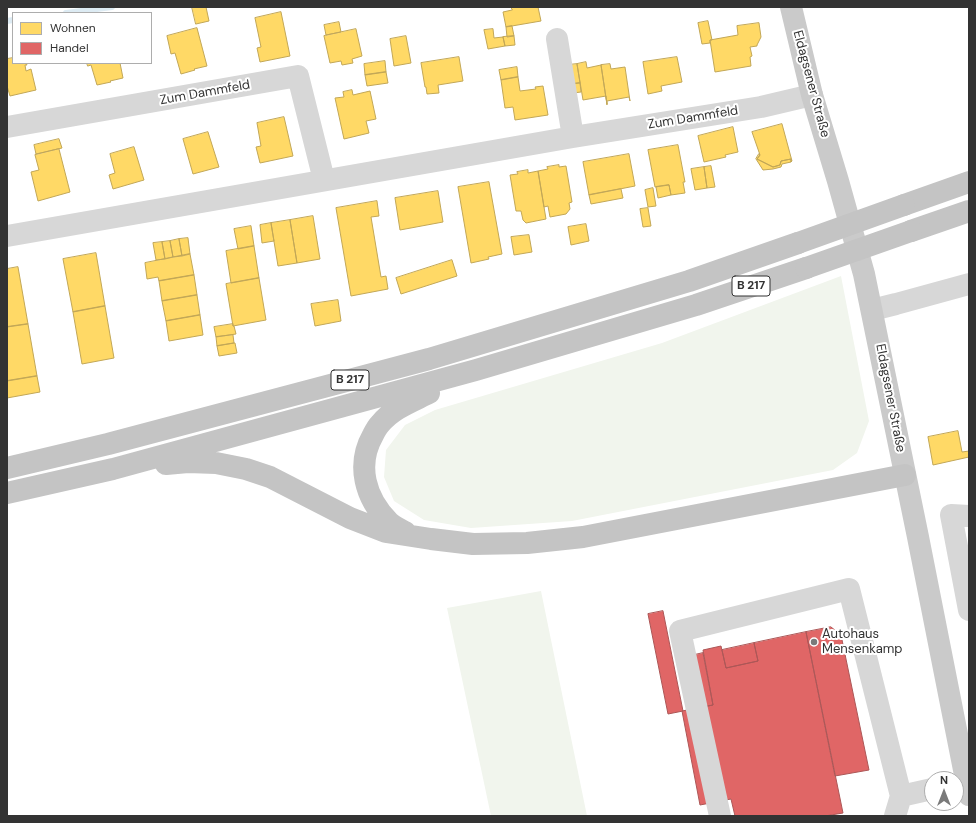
<!DOCTYPE html>
<meta charset="utf-8">
<style>
body{margin:0}
#map{position:relative;width:976px;height:823px;overflow:hidden;background:#fff;font-family:"DM Sans",sans-serif}
canvas{display:block}
.frame{position:absolute;inset:0;border:8px solid #333;pointer-events:none}
.legend{position:absolute;left:12px;top:12px;width:140px;height:52px;box-sizing:border-box;background:#fff;border:1px solid #adadad;margin:0;padding:5px 7px;list-style:none;font-size:12px;color:#333}
.legend li{display:flex;align-items:center;gap:8px;height:20px}
.legend b{width:20px;border:1px solid #adadad}
.north{position:absolute;left:924px;top:771px;width:40px;height:40px;box-sizing:border-box;background:#fff;border:1px solid #adadad;border-radius:50%;rotate:0deg;font-size:11px;font-weight:700;line-height:16px;text-align:center;color:#333}
.north::after{content:'';display:block;margin:auto;width:14px;height:18px;background:#7a7a7a;clip-path:polygon(50% 0,100% 100%,50% 72%,0 100%)}
</style>
<div id="map">
<canvas width="976" height="823"></canvas>
<div class="frame"></div>
<ul class="legend">
<li><b style="height:11px;background:#ffd966"></b>Wohnen</li>
<li><b style="height:11px;background:#e06666"></b>Handel</li>
</ul>
<div class="north">N</div>
</div>
<script>
const ctx = document.querySelector('canvas').getContext('2d');
ctx.lineJoin = 'round';
function paint(path, color) { ctx.fillStyle = color; ctx.fill(path, 'evenodd'); }
function strokePath(path, color, width, dash) { ctx.strokeStyle = color; ctx.lineWidth = width; ctx.lineCap = dash ? 'butt' : 'round'; ctx.setLineDash(dash || []); ctx.stroke(path); }
function drawText(font, color, halo, rows, align = 'center') {
  ctx.font = font + ' "DM Sans",sans-serif'; ctx.lineWidth = 4; ctx.setLineDash([]); ctx.textBaseline = 'middle'; ctx.strokeStyle = halo; ctx.fillStyle = color; for (const [text, x, y, turn = 0] of rows) {
    ctx.save(); ctx.translate(x, y); ctx.rotate((+turn || 0) * Math.PI / 180); ctx.textAlign = isNaN(turn) ? turn : align; if (halo) ctx.strokeText(text, 0, 0); ctx.fillText(text, 0, 0); ctx.restore();
  }
}
paint(new Path2D(`
 M 841,276 L 869,421 L 857,453 L 833,470 L 572,521 L 471,528 L 424,520 L 394,501 L 384,477 L 386,450 L 405,425 L 435,410 L 662,343 Z
 M 541,591 L 587,816 L 491,816 L 447,608 Z`), '#f1f5ed');
const homes = new Path2D(`
 M 192,7 L 206,7 L 209,21 L 196,24 Z
 M 511,7 L 538,7 L 541,21 L 506,27 L 503,12 L 512,10 Z
 M 281,12 L 290,56 L 260,62 L 257,48 L 261,47 L 255,18 Z
 M 708,21 L 712,40 L 710,40 L 710,43 L 702,44 L 698,23 Z
 M 339,22 L 341,32 L 326,35 L 324,25 Z
 M 759,23 L 761,37 L 757,45 L 757,46 L 750,47 L 752,56 L 750,57 L 751,66 L 715,72 L 710,40 L 738,35 L 737,26 Z
 M 512,26 L 514,36 L 507,37 L 506,27 Z
 M 197,28 L 207,66 L 194,69 L 195,70 L 181,74 L 175,53 L 171,54 L 167,36 Z
 M 356,29 L 362,56 L 352,59 L 353,63 L 342,65 L 341,61 L 330,63 L 324,36 Z
 M 493,29 L 494,38 L 503,37 L 505,46 L 488,49 L 484,30 Z
 M 406,36 L 411,63 L 394,66 L 390,39 Z
 M 514,36 L 515,45 L 505,46 L 503,37 Z
 M 459,57 L 463,81 L 438,85 L 439,93 L 427,94 L 426,87 L 425,87 L 421,63 Z
 M 677,57 L 682,82 L 661,86 L 662,91 L 648,94 L 643,62 Z
 M 13,58 L 13,63 L 26,63 L 27,65 L 25,65 L 26,71 L 31,69 L 36,90 L 10,96 L 7,86 L 7,59 Z
 M 385,61 L 386,72 L 365,75 L 364,64 Z
 M 586,62 L 587,68 L 601,65 L 607,105 L 606,96 L 583,100 L 577,64 Z
 M 87,63 L 120,63 L 123,78 L 110,81 L 111,82 L 97,85 L 91,65 L 88,66 Z
 M 577,64 L 580,83 L 571,84 L 568,65 Z
 M 610,64 L 611,69 L 625,67 L 630,101 L 629,97 L 607,101 L 607,104 L 601,65 Z
 M 517,67 L 518,77 L 501,80 L 499,70 Z
 M 386,72 L 388,83 L 367,86 L 365,75 Z
 M 518,77 L 520,91 L 536,89 L 535,87 L 543,86 L 548,115 L 515,120 L 513,107 L 505,108 L 501,80 Z
 M 580,83 L 581,92 L 573,93 L 571,84 Z
 M 352,90 L 353,95 L 370,91 L 376,119 L 366,121 L 369,133 L 344,139 L 335,98 L 344,97 L 343,92 Z
 M 284,117 L 293,156 L 260,163 L 256,147 L 261,146 L 257,123 Z
 M 782,124 L 792,161 L 791,162 L 791,159 L 781,161 L 780,165 L 773,167 L 757,159 L 760,155 L 752,132 Z
 M 733,127 L 738,152 L 725,155 L 726,157 L 704,162 L 698,136 Z
 M 208,132 L 219,167 L 193,174 L 183,139 Z
 M 59,139 L 62,148 L 36,154 L 34,145 Z
 M 678,145 L 685,182 L 683,182 L 685,193 L 671,195 L 669,185 L 655,187 L 648,150 Z
 M 134,147 L 144,180 L 113,189 L 109,175 L 115,173 L 110,154 Z
 M 59,149 L 70,192 L 38,201 L 31,172 L 39,170 L 35,155 Z
 M 629,154 L 635,186 L 589,195 L 583,162 Z
 M 759,154 L 760,155 L 757,159 L 773,167 L 780,165 L 781,161 L 791,159 L 791,162 L 782,164 L 781,167 L 773,169 L 763,170 L 756,159 Z
 M 559,165 L 559,167 L 566,166 L 572,202 L 569,203 L 570,209 L 566,214 L 550,217 L 548,206 L 544,207 L 538,171 L 548,169 L 547,167 Z
 M 711,166 L 715,187 L 707,188 L 704,167 Z
 M 704,167 L 707,188 L 695,190 L 691,169 Z
 M 528,170 L 528,173 L 538,171 L 546,219 L 526,223 L 523,220 L 521,211 L 516,211 L 510,175 L 518,174 L 517,172 Z
 M 489,182 L 502,254 L 488,257 L 489,259 L 471,263 L 458,187 Z
 M 669,185 L 671,195 L 658,198 L 656,187 Z
 M 653,188 L 656,206 L 648,207 L 645,190 Z
 M 621,189 L 623,198 L 591,204 L 589,195 Z
 M 438,191 L 443,222 L 400,230 L 395,198 Z
 M 377,201 L 379,216 L 371,217 L 381,277 L 386,276 L 388,289 L 351,296 L 336,208 Z
 M 648,208 L 651,226 L 643,227 L 640,209 Z
 M 313,216 L 320,259 L 297,263 L 290,220 Z
 M 290,220 L 297,263 L 278,266 L 271,223 Z
 M 271,223 L 274,241 L 262,243 L 260,225 Z
 M 586,224 L 589,241 L 571,245 L 568,227 Z
 M 251,226 L 254,246 L 238,249 L 234,229 Z
 M 529,235 L 532,252 L 514,255 L 511,237 Z
 M 188,238 L 190,254 L 182,256 L 179,239 Z
 M 179,239 L 182,256 L 173,257 L 170,241 Z
 M 170,241 L 173,257 L 165,259 L 162,242 Z
 M 162,242 L 165,259 L 156,260 L 153,243 Z
 M 254,246 L 259,278 L 231,283 L 226,251 Z
 M 96,253 L 105,306 L 73,312 L 63,259 Z
 M 190,254 L 194,275 L 159,281 L 158,277 L 147,279 L 145,263 Z
 M 452,260 L 457,276 L 401,294 L 396,278 Z
 M 18,267 L 28,324 L 7,327 L 7,269 Z
 M 194,275 L 197,295 L 162,301 L 159,281 Z
 M 259,278 L 266,320 L 233,326 L 226,284 Z
 M 197,295 L 200,315 L 166,321 L 162,301 Z
 M 338,300 L 341,321 L 315,326 L 311,304 Z
 M 105,306 L 114,358 L 82,364 L 73,312 Z
 M 200,315 L 203,335 L 169,341 L 166,321 Z
 M 28,324 L 37,376 L 7,381 L 7,327 Z
 M 233,324 L 233,326 L 234,326 L 236,334 L 216,337 L 214,327 Z
 M 233,335 L 234,343 L 217,346 L 216,337 Z
 M 234,343 L 235,343 L 237,353 L 219,356 L 217,346 Z
 M 37,376 L 40,392 L 7,398 L 7,381 Z
 M 958,431 L 962,452 L 969,451 L 969,457 L 933,465 L 928,437 Z`);
paint(homes, '#ffd966');
strokePath(homes, '#c2a757', 1);
const shops = new Path2D(`
 M 663,611 L 683,711 L 668,714 L 648,614 Z
 M 831,627 L 841,635 L 869,770 L 835,776 L 806,632 Z
 M 806,632 L 843,813 L 825,816 L 735,816 L 731,799 L 700,805 L 682,711 L 713,705 L 703,650 L 721,646 L 726,668 L 758,661 L 754,643 Z
 M 754,643 L 758,661 L 726,668 L 722,650 Z
 M 703,653 L 713,705 L 696,708 L 686,657 Z`);
paint(shops, '#e06666');
strokePath(shops, '#ac5757', 1);
strokePath(new Path2D(`
 M 66,13 L 112,7
 M 7,21 L 13,20`), '#ddebf3', 6);
strokePath(new Path2D(`
 M 557,39 L 573,137
 M 7,127 L 298,76 L 324,180
 M 7,236 L 573,137 L 761,107 L 812,95
 M 872,310 L 896,304 L 969,284
 M 969,516 L 951,515 L 969,610
 M 901,796 L 932,789
 M 720,816 L 680,631 L 849,589 L 901,796 L 895,816`), '#d7d7d7', 22);
strokePath(new Path2D(`
 M 791,7 L 812,95 L 838,181 L 864,274 L 918,537 L 969,795`), '#cacaca', 22);
strokePath(new Path2D(`
 M 904,205 L 969,182
 M 911,231 L 969,211
 M 166,464 L 188,462 L 216,463 L 246,469 L 270,477 L 350,518 L 386,532 L 431,539 L 473,544 L 527,543 L 583,537 L 905,475
 M 7,468 L 108,444 L 429,359 L 689,281 L 798,243
 M 7,493 L 113,469 L 476,370 L 696,305 L 806,268
 M 405,532 C 400,529 393,526 389,522 C 365,498 356,465 373,435 C 375,431 377,427 380,424 C 392,409 411,402 429,393`), '#c4c4c4', 22);
strokePath(new Path2D(`
 M 798,243 L 904,205
 M 806,268 L 911,231`), '#c4c4c4', 22);
for (const [x, y, r, color] of [
 [814,642,4,"#7a7a7a"]
]) { const dot = new Path2D(); dot.arc(x, y, r, 0, 2 * Math.PI); ctx.fillStyle = color; ctx.fill(dot); strokePath(dot, '#fff', 1.5); }
for (const [x, y, w] of [
 [751,286,38],
 [350,380,38]
]) { const box = new Path2D(); box.roundRect(x - w / 2, y - 10, w, 20, 3); ctx.fillStyle = '#fff'; ctx.fill(box); strokePath(box, '#333', 1); }
drawText('bold 12px', '#333', null, [
 ["B 217",751,286],
 ["B 217",350,380]
]);
drawText('13px', '#333', '#fff', [
 ["Eldagsener Straße",811,84,75],
 ["Zum Dammfeld",205,93,-10],
 ["Zum Dammfeld",693,118,-9],
 ["Eldagsener Straße",890,398,79]
]);
drawText('13px', '#333', '#fff', [
 ["Autohaus",822,635],
 ["Mensenkamp",822,650]
], 'left');
</script>
